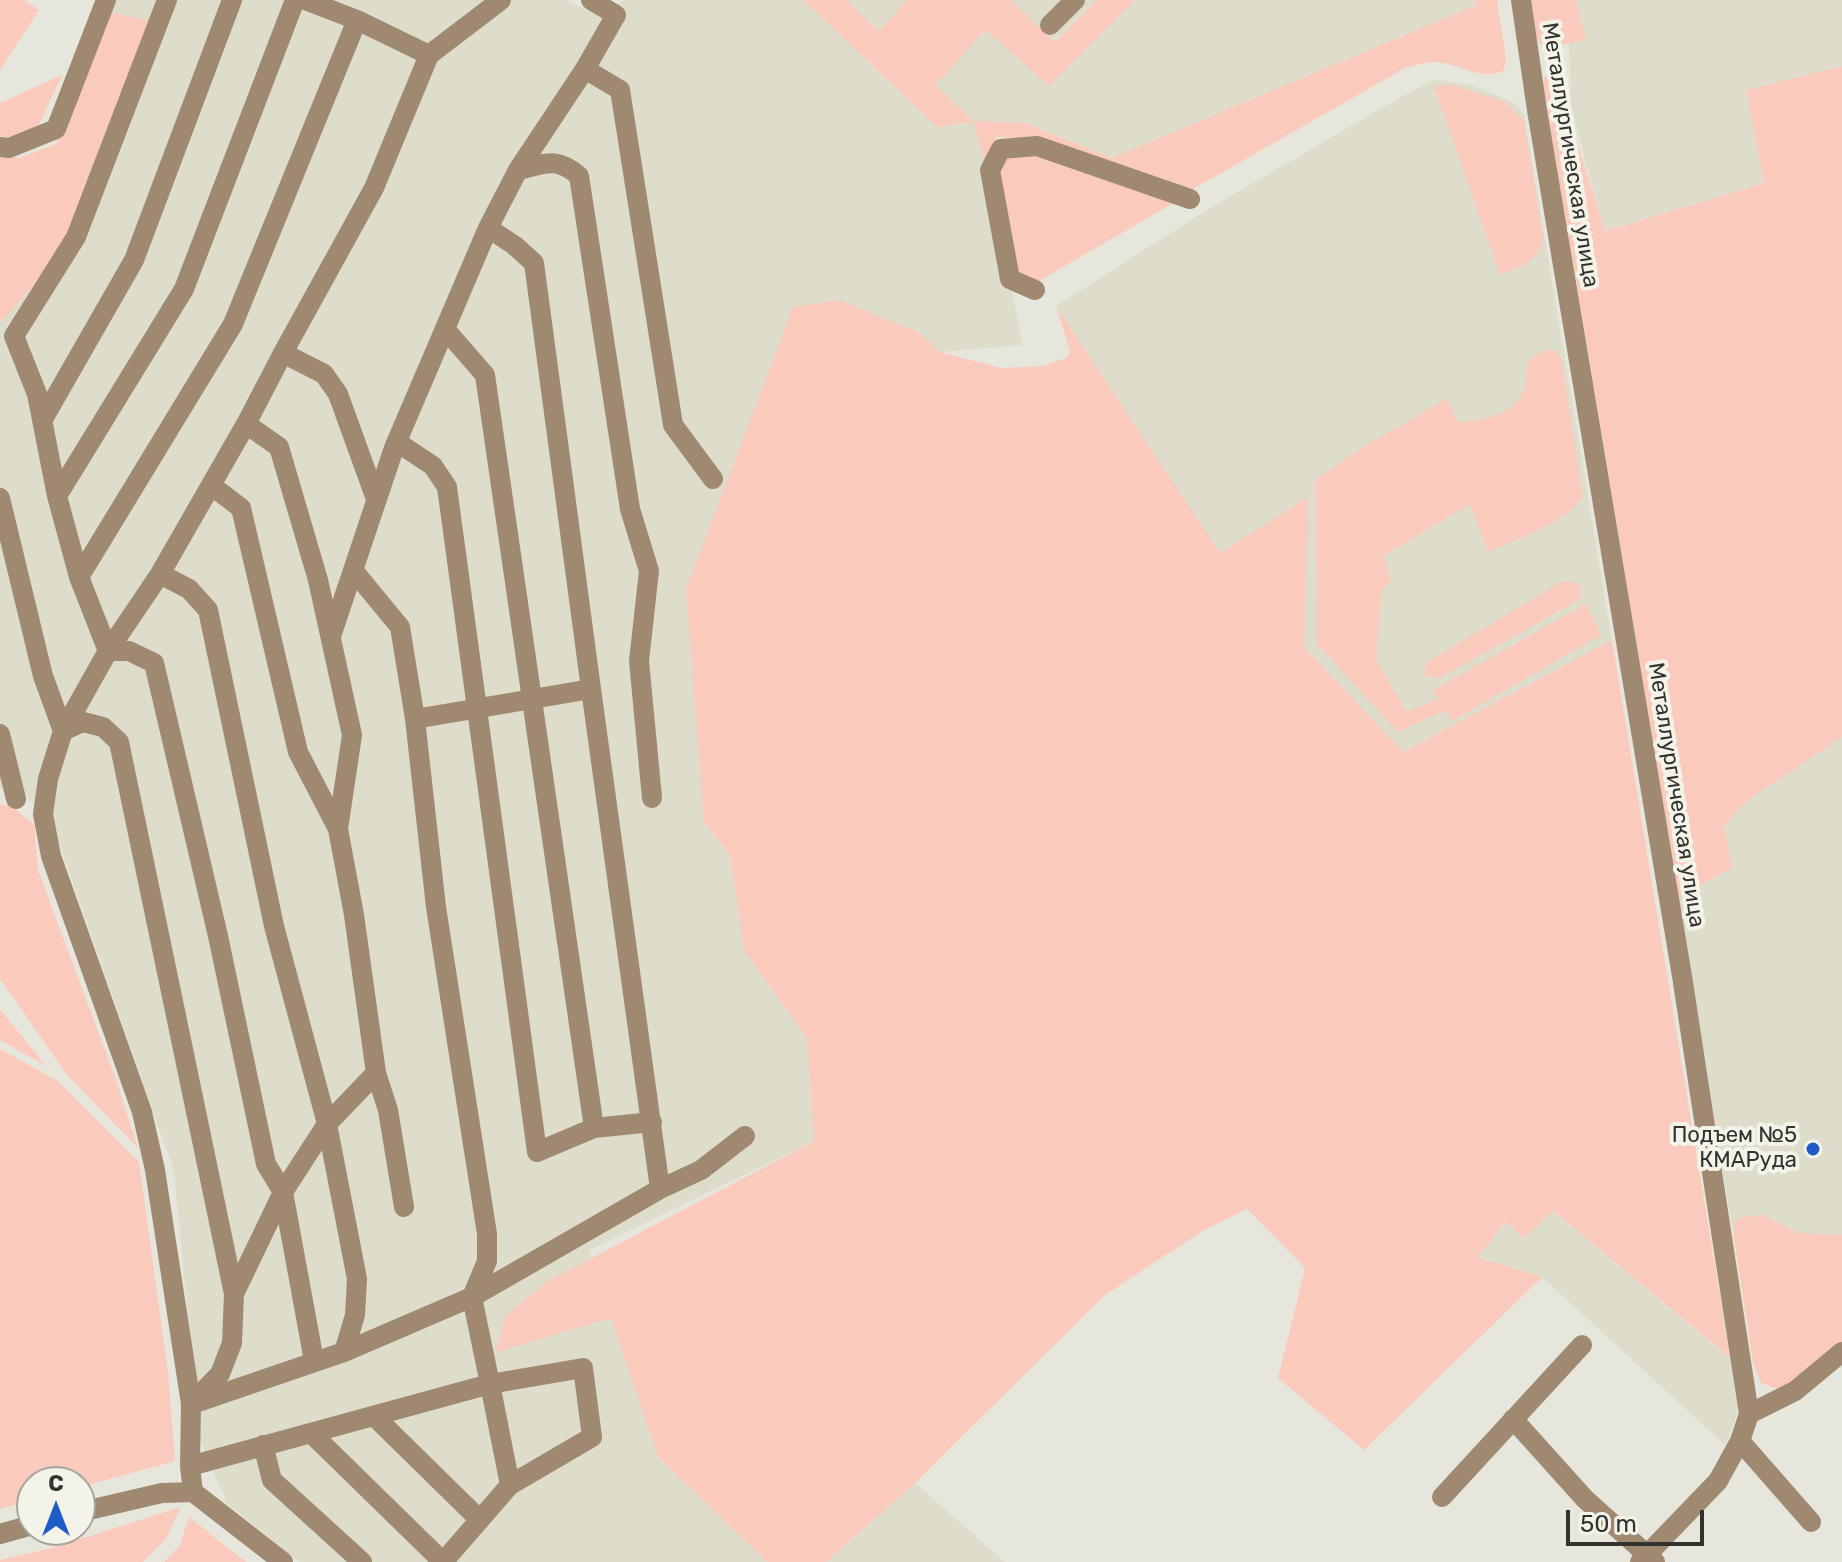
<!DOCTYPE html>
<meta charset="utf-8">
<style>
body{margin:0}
#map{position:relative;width:1842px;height:1562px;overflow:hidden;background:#e7e6dc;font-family:Rubik,sans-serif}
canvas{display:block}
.north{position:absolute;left:16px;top:1466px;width:80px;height:80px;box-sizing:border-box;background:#f4f3e9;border:2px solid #a6a69e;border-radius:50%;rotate:0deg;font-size:22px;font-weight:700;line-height:32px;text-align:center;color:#32322e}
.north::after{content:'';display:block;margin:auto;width:28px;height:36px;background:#1f5bc7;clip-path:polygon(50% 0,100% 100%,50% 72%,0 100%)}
.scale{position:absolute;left:1566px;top:1510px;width:138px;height:36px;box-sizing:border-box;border:4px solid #32322e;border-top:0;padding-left:10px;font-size:24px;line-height:28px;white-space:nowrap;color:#32322e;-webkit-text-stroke:6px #f4f3e9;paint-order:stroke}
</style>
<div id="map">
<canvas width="1842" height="1562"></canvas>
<div class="north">С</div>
<div class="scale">50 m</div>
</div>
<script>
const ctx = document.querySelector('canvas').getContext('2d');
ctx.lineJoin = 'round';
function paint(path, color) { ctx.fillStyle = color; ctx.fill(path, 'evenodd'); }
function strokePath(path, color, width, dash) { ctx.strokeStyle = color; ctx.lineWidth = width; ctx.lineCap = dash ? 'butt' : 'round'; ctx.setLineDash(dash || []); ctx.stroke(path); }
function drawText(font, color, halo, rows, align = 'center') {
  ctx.font = font + ' Rubik,sans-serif'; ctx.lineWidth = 8; ctx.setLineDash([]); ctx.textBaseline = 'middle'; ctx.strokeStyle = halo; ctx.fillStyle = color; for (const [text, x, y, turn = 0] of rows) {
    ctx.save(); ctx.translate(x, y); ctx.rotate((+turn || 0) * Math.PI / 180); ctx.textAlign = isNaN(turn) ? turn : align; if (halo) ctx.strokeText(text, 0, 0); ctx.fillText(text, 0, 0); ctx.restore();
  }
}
paint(new Path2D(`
 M 115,0 L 566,0 L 599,16 L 624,0 L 803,0 L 937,127 L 972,121 L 846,0 L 1475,0 L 1476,5 L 1113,158 L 1025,123 L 974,122 L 986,166 L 1023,345 L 940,352 L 918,332 L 704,823 L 730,855 L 744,950 L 807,1039 L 814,1141 L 589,1250 L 658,1457 L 767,1562 L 299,1562 L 227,1503 L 200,1440 L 174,1171 L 55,832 L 23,790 L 0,789 L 0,321 L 8,315 L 59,253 L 150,22 L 111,12 Z
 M 1568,0 L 1842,0 L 1842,90 L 1764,183 L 1604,231 L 1571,107 Z
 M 1434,80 L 1471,85 L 1513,102 L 1524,114 L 1612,640 L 1403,752 L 1304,648 L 1307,498 L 1220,554 L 1056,306 L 1207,210 L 1399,98 Z
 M 1842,734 L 1842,1238 L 1733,1231 L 1675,892 L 1727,867 L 1719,827 L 1740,801 Z
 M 1552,1211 L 1730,1359 L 1738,1412 L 1725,1445 L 1542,1277 L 1477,1257 L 1507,1222 L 1524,1238 Z
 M 915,1483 L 1005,1562 L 826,1562 Z`), '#dedccb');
paint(new Path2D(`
 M 0,0 L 24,0 L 39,10 L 0,70 Z
 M 803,0 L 846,0 L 879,31 L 907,0 L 1010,0 L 1055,42 L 1097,0 L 1135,0 L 1049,86 L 986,30 L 935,85 L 973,121 L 1025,123 L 1112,158 L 1476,5 L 1475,0 L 1497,0 L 1506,59 L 1504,70 C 1486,82 1458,64 1437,62 C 1426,62 1415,65 1405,68 L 1188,192 L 1028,139 L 997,137 L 986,166 L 973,122 L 937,127 Z
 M 1531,0 L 1576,0 L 1586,40 L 1550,47 L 1540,44 L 1535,34 Z
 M 111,12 L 151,22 L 59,253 L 8,315 L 0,321 L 0,156 L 19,158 L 56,144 Z
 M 1842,66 L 1842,737 L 1745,802 L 1724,827 L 1732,868 L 1679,897 L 1543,84 L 1545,75 L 1556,74 L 1605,231 L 1764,183 L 1746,90 Z
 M 62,75 L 37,129 L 4,138 L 0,136 L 0,103 Z
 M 1449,84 L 1503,101 L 1524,121 L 1543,238 C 1538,264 1522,265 1500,275 L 1434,87 Z
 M 1038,151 L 1179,200 L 1037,282 L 1015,274 L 1000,170 C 1007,151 1020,153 1038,151 Z
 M 839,300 L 918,332 L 940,352 L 1001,368 L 1043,366 L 1068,357 L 1070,351 L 1056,306 L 1220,553 L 1308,497 L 1304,647 L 1403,752 L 1612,640 L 1730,1358 L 1553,1211 L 1524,1238 L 1506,1222 L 1477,1257 L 1542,1277 L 1364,1450 L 1278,1378 L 1305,1268 L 1247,1209 L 1204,1230 L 1105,1295 L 915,1483 L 826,1562 L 767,1562 L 658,1457 L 611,1318 L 496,1352 L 506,1315 L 548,1281 L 814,1141 L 807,1039 L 744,950 L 730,855 L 704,823 L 686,589 L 793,307 Z
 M 1546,350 L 1556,351 L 1561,358 L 1583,497 C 1566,523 1517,539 1488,552 L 1470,504 L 1383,556 L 1391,579 L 1382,591 L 1376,660 L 1407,712 L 1438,699 L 1433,690 L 1586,604 L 1601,635 L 1452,721 L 1445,710 L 1398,732 L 1317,644 L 1315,480 L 1368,444 L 1447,399 L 1458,422 C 1483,420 1514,416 1524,390 C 1532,368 1517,362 1546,350 Z
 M 1563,581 L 1577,583 L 1581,588 L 1580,599 L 1440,678 L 1427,677 L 1424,672 L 1427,662 Z
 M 0,804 L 11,806 L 34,824 L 38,870 L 115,1077 L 138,1148 L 67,1075 L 0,979 Z
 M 0,1009 L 46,1066 L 0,1040 Z
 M 0,1049 L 58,1081 L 139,1162 L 168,1372 L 175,1461 L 80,1487 L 80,1482 L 32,1482 L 32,1500 L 0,1509 Z
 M 1762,1214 L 1798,1233 L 1842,1235 L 1842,1343 L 1788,1389 L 1775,1388 L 1761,1383 L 1753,1362 L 1733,1231 L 1736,1219 Z
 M 181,1507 L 166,1539 L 143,1562 L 0,1562 L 0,1560 L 52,1548 Z
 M 189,1517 L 246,1562 L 164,1562 L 180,1545 Z`), '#facbbc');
strokePath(new Path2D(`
 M 167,0 L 76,237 L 14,336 L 37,394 L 57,496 L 79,577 L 108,651 L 129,651 L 154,663 L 218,936 L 266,1164 L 283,1192 L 234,1294 L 232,1343 L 220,1374 L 191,1404
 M 305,0 L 357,20 L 429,55
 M 1521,0 L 1537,110 L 1682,976 L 1749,1414 L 1740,1441 L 1718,1481 L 1640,1562
 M 1050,25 L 1075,0
 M 585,69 L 620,90 L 673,425 L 713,479
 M 0,147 L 9,148 L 56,129 L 106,0
 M 518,170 C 545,164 556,156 579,176 L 630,509 L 649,571 L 639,661 L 652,798
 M 1035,290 L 1010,279 L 990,170 L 1001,149 L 1037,146 L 1190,199
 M 445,329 L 485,375 L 594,1128 L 652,1122
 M 283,353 L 324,374 L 338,394 L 376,499
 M 43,419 L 134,260 L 232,0
 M 246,424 L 279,447 L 318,580 L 352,735 L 338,829 L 354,915 L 376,1073 L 388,1110 L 404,1207
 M 397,442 L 433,466 L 447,487 L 537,1152 L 594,1128
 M 212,486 L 241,508 L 298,752 L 338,829
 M 57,496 L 184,289 L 295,0
 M 0,498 L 43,676 L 63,731 L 83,722 L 103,727 L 119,742 L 234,1294
 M 353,570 L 400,627 L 415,719 L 436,907 L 487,1234 L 487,1261 L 472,1297 L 490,1384 L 583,1368 L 592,1437 L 510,1485
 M 160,574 L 189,589 L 208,610 L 274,926 L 327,1124 L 283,1192 L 314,1361
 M 79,577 L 233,324 L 357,20
 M 331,636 L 394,448 L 488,228 L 518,170 L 585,69 L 616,15 L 591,0
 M 591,689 L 660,1189
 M 415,719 L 591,689 L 534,263 L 514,245 L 488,228
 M 0,734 L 16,799
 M 344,1352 L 355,1315 L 357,1279 L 327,1124 L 376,1073
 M 195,1403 L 344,1352 L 472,1297 L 660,1189 L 701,1170 L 745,1136
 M 1749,1414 L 1795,1391 L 1842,1352
 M 374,1416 L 480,1520
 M 1513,1419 L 1585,1499 L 1655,1562
 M 311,1433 L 443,1562
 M 1740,1441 L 1811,1522
 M 263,1445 L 272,1480 L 362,1562
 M 190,1466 L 490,1384 L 510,1485 L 443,1562
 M 193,1492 L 190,1466 L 191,1404 L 155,1170 L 142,1112 L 51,856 L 43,814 L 48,779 L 63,731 L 108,651 L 160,574 L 246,424 L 283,353 L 374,188 L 429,55 L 501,0
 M 193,1492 L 283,1562
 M 1442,1497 L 1582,1345
 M 80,1512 L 162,1493 L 193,1492
 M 0,1534 L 32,1525`), '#9f8971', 20);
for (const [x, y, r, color] of [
 [1813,1149,8,"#1f5bc7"]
]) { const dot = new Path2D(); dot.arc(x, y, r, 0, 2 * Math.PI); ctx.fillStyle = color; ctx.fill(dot); strokePath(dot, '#f4f3e9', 3); }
drawText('22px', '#32322e', '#f4f3e9', [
 ["Металлургическая улица",1570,155,81],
 ["Металлургическая улица",1676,795,81]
]);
drawText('22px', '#32322e', '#f4f3e9', [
 ["Подъем №5",1797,1136],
 ["КМАРуда",1797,1161]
], 'right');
</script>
